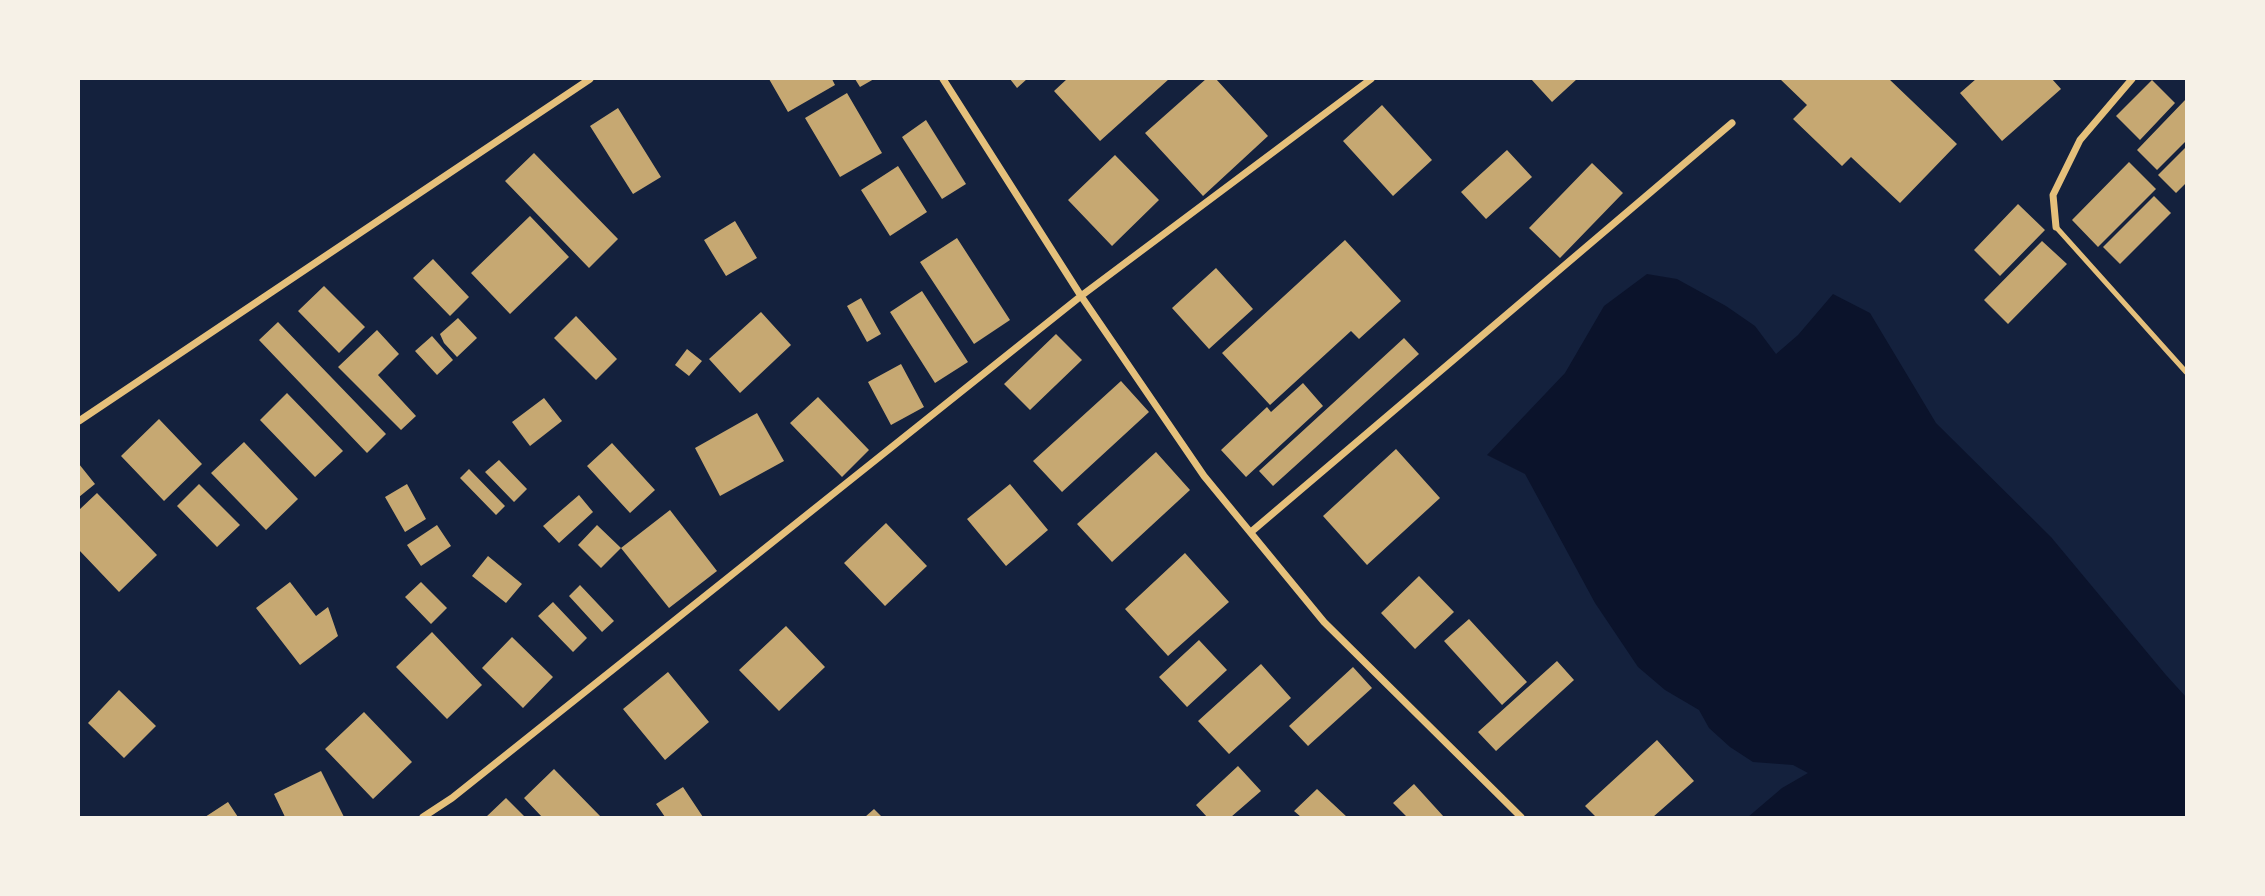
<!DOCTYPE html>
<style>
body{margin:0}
#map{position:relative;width:2265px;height:896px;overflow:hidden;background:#14213d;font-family:"Noto Sans",sans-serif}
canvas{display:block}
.frame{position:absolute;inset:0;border:80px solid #f6f1e7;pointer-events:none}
</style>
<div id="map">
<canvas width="2265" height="896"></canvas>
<div class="frame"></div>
</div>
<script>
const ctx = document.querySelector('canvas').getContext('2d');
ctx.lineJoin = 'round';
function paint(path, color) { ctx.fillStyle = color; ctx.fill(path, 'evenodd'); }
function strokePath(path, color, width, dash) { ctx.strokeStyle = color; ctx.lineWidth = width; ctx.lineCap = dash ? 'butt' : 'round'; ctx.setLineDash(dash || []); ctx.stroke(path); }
paint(new Path2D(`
 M 1647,274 L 1677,279 L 1726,306 L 1755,326 L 1776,354 L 1798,335 L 1833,294 L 1870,313 L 1936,423 L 2051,537 L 2166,675 L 2186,697 L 2186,817 L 1748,817 L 1782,788 L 1808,773 L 1793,765 L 1753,762 L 1730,747 L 1709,728 L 1699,710 L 1665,690 L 1638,667 L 1595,603 L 1525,474 L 1487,455 L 1565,373 L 1604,306 Z`), '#0b132b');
paint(new Path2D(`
 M 769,79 L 832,79 L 835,85 L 788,112 Z
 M 855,79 L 874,79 L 860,87 Z
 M 1010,79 L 1027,79 L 1017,88 Z
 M 1067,79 L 1169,79 L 1100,141 L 1054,91 Z
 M 1206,79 L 1216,79 L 1268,136 L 1203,196 L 1145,133 Z
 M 1531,79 L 1577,79 L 1552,102 Z
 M 1780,79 L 1889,79 L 1957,144 L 1900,203 L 1851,157 L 1842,166 L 1793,119 L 1807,105 Z
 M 1976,79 L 2052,79 L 2061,89 L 2002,141 L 1960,93 Z
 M 2152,80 L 2175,103 L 2140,140 L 2116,116 Z
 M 847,93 L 882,153 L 840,177 L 805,118 Z
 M 2186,99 L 2186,141 L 2157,170 L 2137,150 Z
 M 1382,105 L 1432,160 L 1393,196 L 1343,141 Z
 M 618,108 L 661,177 L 633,194 L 590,126 Z
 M 926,120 L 966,184 L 942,199 L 902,137 Z
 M 2186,147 L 2186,183 L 2176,193 L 2158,175 Z
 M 1507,150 L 1532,177 L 1486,219 L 1461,192 Z
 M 534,153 L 618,239 L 589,268 L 505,181 Z
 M 1115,155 L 1159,200 L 1112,246 L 1068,200 Z
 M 2129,162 L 2156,189 L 2098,247 L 2072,220 Z
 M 1592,163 L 1623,193 L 1560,258 L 1529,228 Z
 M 898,166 L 927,212 L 890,236 L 861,190 Z
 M 2154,196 L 2171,213 L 2120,264 L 2103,247 Z
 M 2018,204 L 2045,230 L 2000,276 L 1974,250 Z
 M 530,216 L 569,257 L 510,314 L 471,273 Z
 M 735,221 L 757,258 L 726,276 L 704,240 Z
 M 957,238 L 1010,320 L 974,344 L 920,262 Z
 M 1345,240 L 1401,301 L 1359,339 L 1351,331 L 1270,405 L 1222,353 Z
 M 2042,241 L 2067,264 L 2008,324 L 1984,300 Z
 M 433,259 L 469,297 L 450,316 L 413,278 Z
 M 1216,268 L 1253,309 L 1209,349 L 1172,308 Z
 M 324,286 L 365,327 L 339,353 L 298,311 Z
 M 922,291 L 968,362 L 935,383 L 890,312 Z
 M 861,298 L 881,334 L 867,342 L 847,306 Z
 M 761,312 L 791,345 L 740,393 L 709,359 Z
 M 576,316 L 617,359 L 596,380 L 554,338 Z
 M 458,318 L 477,338 L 457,357 L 444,343 L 440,334 Z
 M 278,322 L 386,434 L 367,453 L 259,340 Z
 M 377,330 L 399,354 L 378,375 L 416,416 L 401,430 L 338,367 Z
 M 1056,334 L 1082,360 L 1030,410 L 1004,384 Z
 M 432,336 L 453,360 L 437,375 L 415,351 Z
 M 1404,338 L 1419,354 L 1273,486 L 1259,471 Z
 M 687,349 L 702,361 L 689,376 L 675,365 Z
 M 901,364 L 924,407 L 891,425 L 868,382 Z
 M 1121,381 L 1149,412 L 1062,492 L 1033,461 Z
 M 1303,383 L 1323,406 L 1246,477 L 1221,450 L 1267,407 L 1271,412 Z
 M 287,393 L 343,451 L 315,477 L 260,420 Z
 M 818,397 L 869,450 L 842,477 L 790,423 Z
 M 544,398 L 562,421 L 530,446 L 512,422 Z
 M 757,413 L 784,461 L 720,496 L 695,448 Z
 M 159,419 L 202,464 L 164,501 L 121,456 Z
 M 244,442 L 298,499 L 266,530 L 211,473 Z
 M 612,443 L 655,490 L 630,513 L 587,466 Z
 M 1396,449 L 1440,498 L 1367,565 L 1323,516 Z
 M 1156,452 L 1190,490 L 1112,562 L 1077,524 Z
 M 499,460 L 527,489 L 514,502 L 485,472 Z
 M 79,464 L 95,484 L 79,497 Z
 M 469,469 L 505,506 L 496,515 L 460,478 Z
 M 199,484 L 240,525 L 217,547 L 177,506 Z
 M 407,484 L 426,519 L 405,532 L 385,497 Z
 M 1010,484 L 1048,530 L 1006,566 L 967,519 Z
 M 97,493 L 157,555 L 119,592 L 79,550 L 79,510 Z
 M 579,495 L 593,512 L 559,543 L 543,526 Z
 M 670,510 L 717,571 L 669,608 L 621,548 Z
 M 886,523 L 927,566 L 885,606 L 844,563 Z
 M 437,525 L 451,546 L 421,566 L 407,545 Z
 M 597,525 L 621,548 L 601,568 L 578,545 Z
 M 1185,553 L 1229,602 L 1168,656 L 1125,609 Z
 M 488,556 L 522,584 L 506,603 L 472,576 Z
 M 1419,576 L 1454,612 L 1415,649 L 1381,613 Z
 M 290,582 L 316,616 L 328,607 L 338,636 L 300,665 L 256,608 Z
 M 421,582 L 447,608 L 431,624 L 405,597 Z
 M 580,585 L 614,621 L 602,632 L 569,596 Z
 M 553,602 L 587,638 L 573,652 L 538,616 Z
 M 1469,619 L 1527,682 L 1502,705 L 1444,641 Z
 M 786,626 L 825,667 L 779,711 L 739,670 Z
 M 432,632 L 482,685 L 447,719 L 396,667 Z
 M 512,637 L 553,677 L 523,708 L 482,668 Z
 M 1199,640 L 1227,670 L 1187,707 L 1159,677 Z
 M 1557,661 L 1574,680 L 1496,751 L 1478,732 Z
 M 1261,664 L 1291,698 L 1229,754 L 1198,721 Z
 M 1353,667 L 1372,688 L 1308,746 L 1289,726 Z
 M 668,672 L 709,722 L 665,760 L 623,709 Z
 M 119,690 L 156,726 L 124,758 L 88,723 Z
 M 364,712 L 412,762 L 373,799 L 325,749 Z
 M 1657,740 L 1694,781 L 1653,817 L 1596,817 L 1585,806 Z
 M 1238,766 L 1261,791 L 1231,817 L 1207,817 L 1196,805 Z
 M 554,769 L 601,817 L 542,817 L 524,798 Z
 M 321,771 L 344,817 L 285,817 L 274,794 Z
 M 1414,784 L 1444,817 L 1407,817 L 1393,803 Z
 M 683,787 L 703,817 L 665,817 L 656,804 Z
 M 1317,789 L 1347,817 L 1301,817 L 1294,811 Z
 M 506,798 L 525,817 L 486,817 Z
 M 228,802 L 238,817 L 205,817 Z
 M 874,809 L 882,817 L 865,817 Z`), '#c6a872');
strokePath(new Path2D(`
 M 2056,227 L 2186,372`), '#e5c07b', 5);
strokePath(new Path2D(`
 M 943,79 L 1081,296 L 1204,476 L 1324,622 L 1521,817
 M 2056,227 L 2053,195 L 2080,140 L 2132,79
 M 79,421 L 590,79
 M 1251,532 L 1732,123
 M 423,817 L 452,798 L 1081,296 L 1371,79`), '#e5c07b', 7);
</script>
